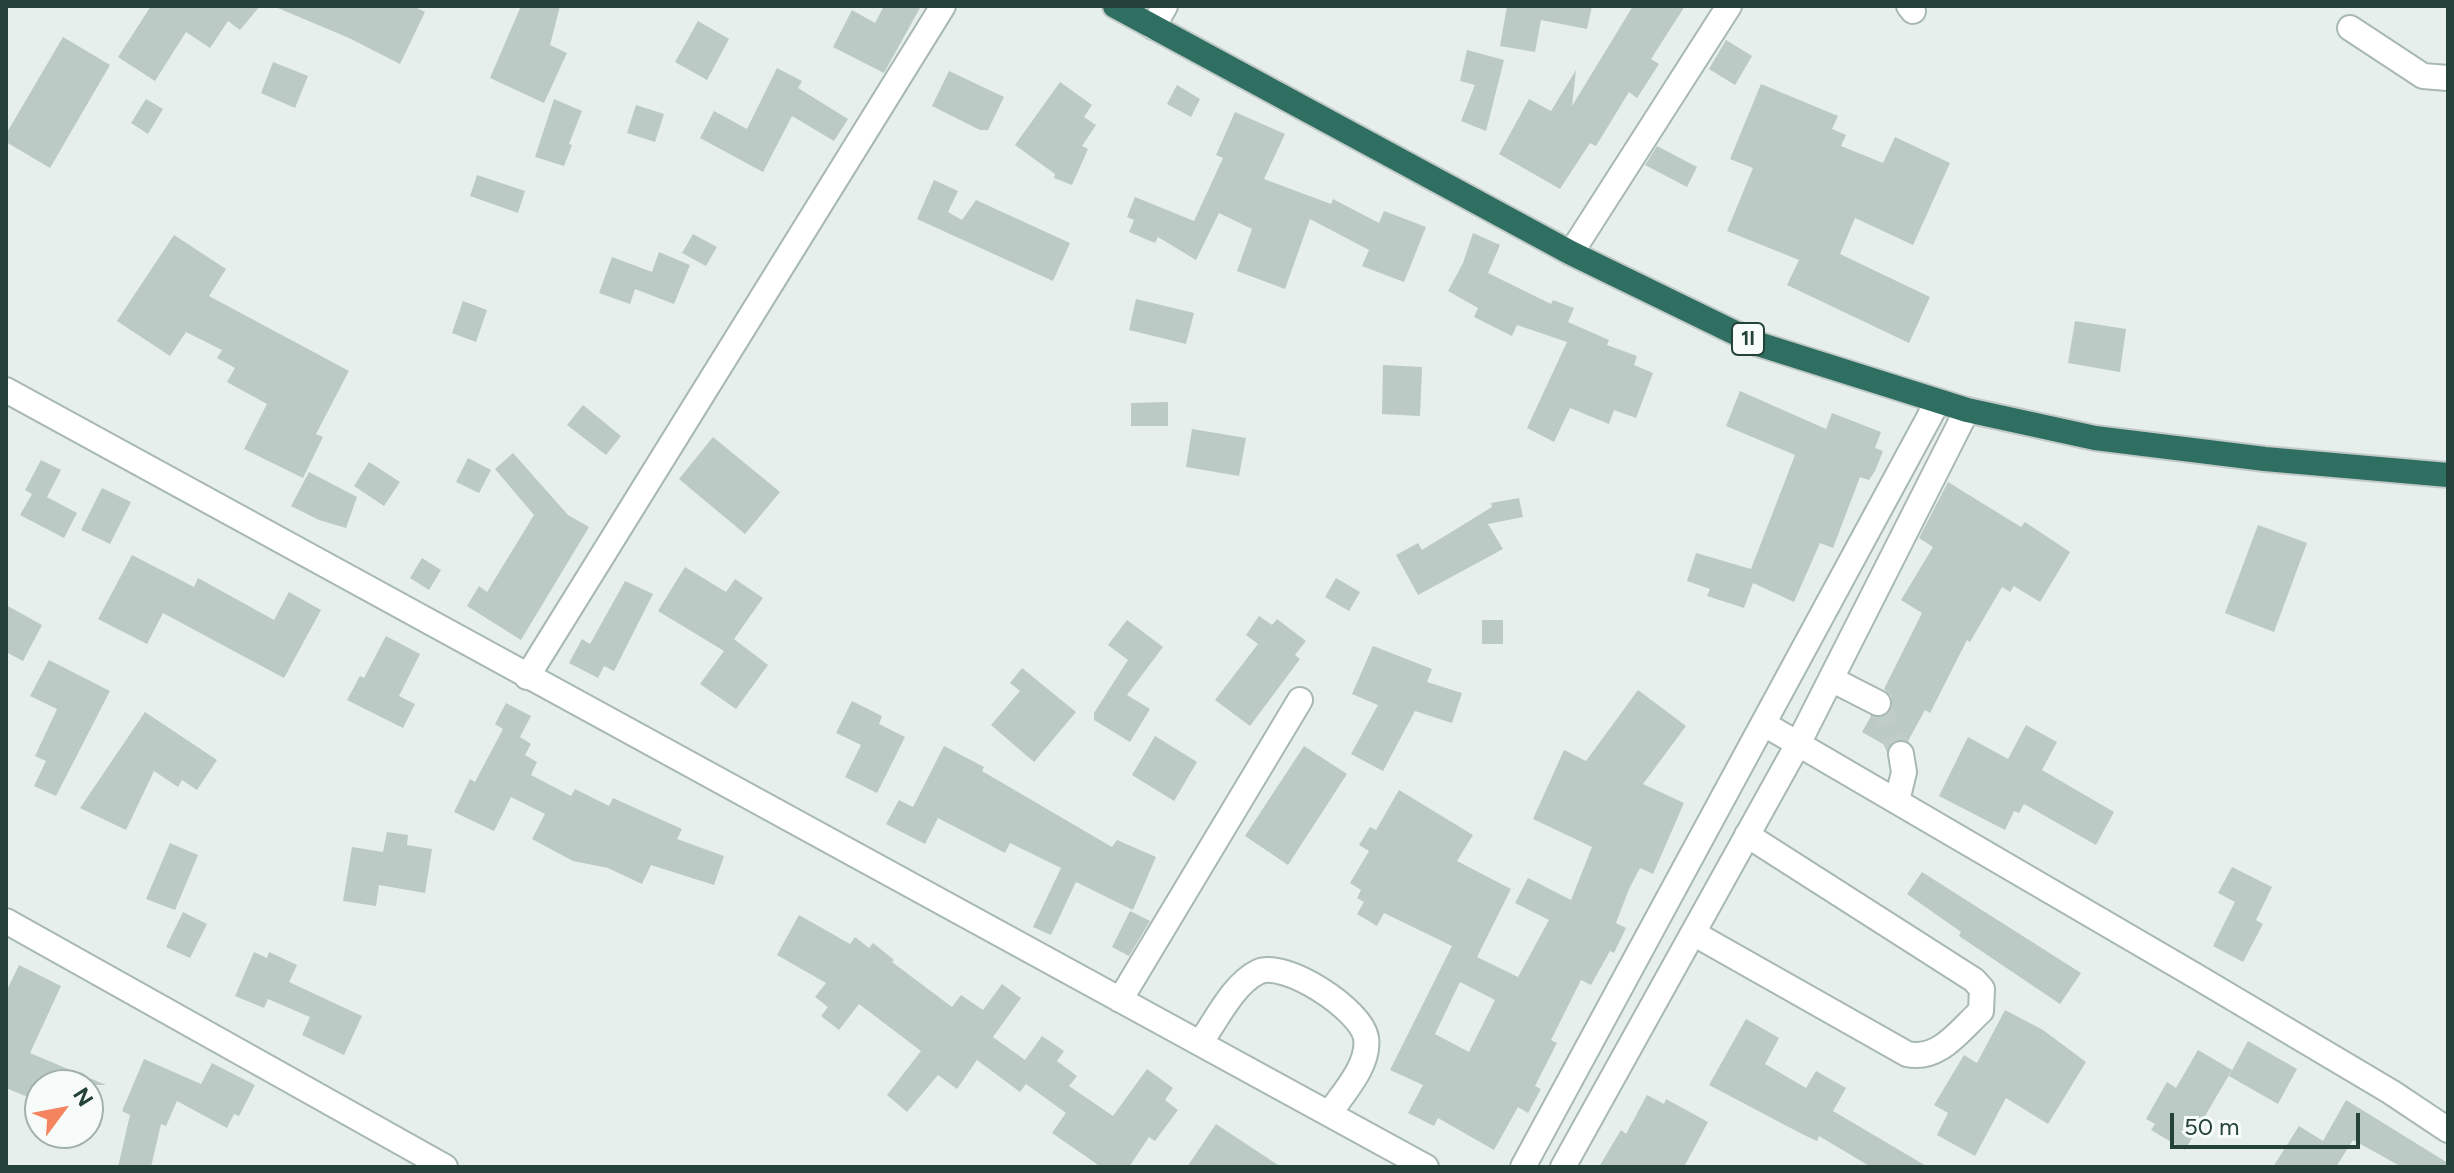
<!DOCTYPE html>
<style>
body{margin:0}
#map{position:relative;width:2454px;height:1173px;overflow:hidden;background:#e6efeb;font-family:Figtree,sans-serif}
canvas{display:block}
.frame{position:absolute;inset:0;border:8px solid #24423a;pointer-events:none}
.north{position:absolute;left:24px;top:1069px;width:80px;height:80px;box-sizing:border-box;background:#f7fbf9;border:2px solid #a3b1ad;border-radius:50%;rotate:58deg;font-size:22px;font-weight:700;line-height:32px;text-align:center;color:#24423a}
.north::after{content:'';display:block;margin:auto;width:28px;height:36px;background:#f4845f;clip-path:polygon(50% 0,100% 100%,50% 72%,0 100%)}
.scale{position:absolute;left:2170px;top:1113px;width:190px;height:36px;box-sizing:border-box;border:4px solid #24423a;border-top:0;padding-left:10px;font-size:24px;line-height:28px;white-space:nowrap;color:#24423a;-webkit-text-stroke:6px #f7fbf9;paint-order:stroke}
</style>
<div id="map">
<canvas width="2454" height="1173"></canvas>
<div class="frame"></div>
<div class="north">N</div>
<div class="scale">50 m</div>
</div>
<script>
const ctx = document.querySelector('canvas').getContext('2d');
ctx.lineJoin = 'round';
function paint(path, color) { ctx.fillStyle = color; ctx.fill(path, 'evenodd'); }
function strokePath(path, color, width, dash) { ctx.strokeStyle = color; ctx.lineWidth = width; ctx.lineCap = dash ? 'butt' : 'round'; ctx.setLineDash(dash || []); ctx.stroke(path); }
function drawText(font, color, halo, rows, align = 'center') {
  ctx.font = font + ' Figtree,sans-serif'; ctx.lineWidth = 7; ctx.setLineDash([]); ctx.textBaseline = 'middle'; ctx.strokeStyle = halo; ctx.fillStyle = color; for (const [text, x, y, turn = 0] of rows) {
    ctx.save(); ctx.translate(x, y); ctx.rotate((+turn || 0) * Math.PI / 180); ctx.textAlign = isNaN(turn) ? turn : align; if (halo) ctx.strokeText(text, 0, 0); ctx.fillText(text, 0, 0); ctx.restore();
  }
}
paint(new Path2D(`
 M 151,6 L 260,6 L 240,30 L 228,21 L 210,48 L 186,32 L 155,81 L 118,57 Z
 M 273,6 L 413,6 L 425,12 L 400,64 L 349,38 Z
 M 521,6 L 560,6 L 550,45 L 567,53 L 544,103 L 490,78 Z
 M 884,6 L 921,6 L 884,73 L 833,47 L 852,10 L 875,23 Z
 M 1507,6 L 1592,6 L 1587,29 L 1541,20 L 1535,52 L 1500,46 Z
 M 1633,6 L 1685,6 L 1651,59 L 1659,64 L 1637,98 L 1629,92 L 1596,146 L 1590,143 L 1560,189 L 1499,154 L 1529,99 L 1551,111 L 1576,70 L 1572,106 Z
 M 698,21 L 729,39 L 707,80 L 675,62 Z
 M 63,37 L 110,65 L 50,168 L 6,142 L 6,134 Z
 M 1726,40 L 1752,56 L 1735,85 L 1709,69 Z
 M 1467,50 L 1504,60 L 1486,131 L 1461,121 L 1475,85 L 1460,81 Z
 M 273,62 L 308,76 L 295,108 L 261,93 Z
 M 777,68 L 802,81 L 798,88 L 848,119 L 834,141 L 792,116 L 763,172 L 700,138 L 714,111 L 747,129 Z
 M 949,71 L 1004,97 L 988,130 L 980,130 L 932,106 Z
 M 1060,82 L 1092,105 L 1084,117 L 1096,125 L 1082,146 L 1088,149 L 1072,185 L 1054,178 L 1055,174 L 1015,145 Z
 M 1761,84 L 1838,116 L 1832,129 L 1846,135 L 1841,146 L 1883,163 L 1895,137 L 1950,163 L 1913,245 L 1855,218 L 1840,254 L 1930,297 L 1909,343 L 1787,285 L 1799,260 L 1727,231 L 1753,168 L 1730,159 Z
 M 1177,85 L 1200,99 L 1191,117 L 1167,104 Z
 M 146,99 L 163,109 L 148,134 L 131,123 Z
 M 554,99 L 582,111 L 569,144 L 572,145 L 564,166 L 535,157 Z
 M 636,105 L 664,114 L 655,142 L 627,133 Z
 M 1235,112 L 1285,134 L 1264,179 L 1331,204 L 1333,199 L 1379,223 L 1384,211 L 1426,227 L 1404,282 L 1362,266 L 1369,250 L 1310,219 L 1285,289 L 1237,271 L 1252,229 L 1219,213 L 1196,260 L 1158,237 L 1155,243 L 1129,232 L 1134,220 L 1127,217 L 1135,197 L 1194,221 L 1223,158 L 1216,155 Z
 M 1657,146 L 1697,167 L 1687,187 L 1645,165 Z
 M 477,175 L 525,191 L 518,213 L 470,196 Z
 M 934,180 L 958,191 L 948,212 L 962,220 L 976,200 L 1070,243 L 1053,281 L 917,219 Z
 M 1473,233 L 1500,245 L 1488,273 L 1551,304 L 1553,300 L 1574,308 L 1568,322 L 1609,340 L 1607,345 L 1637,356 L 1634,365 L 1653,373 L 1636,418 L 1614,410 L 1609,424 L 1570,408 L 1554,442 L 1527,428 L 1567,342 L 1517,325 L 1512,336 L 1474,317 L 1478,308 L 1448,291 L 1463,263 Z
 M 693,234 L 717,247 L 706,266 L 682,253 Z
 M 174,235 L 226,269 L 209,296 L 349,371 L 316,434 L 323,437 L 303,478 L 244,449 L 267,404 L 227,382 L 235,368 L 217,358 L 222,350 L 186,332 L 170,356 L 117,321 Z
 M 659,252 L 690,265 L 674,304 L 635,289 L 630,304 L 599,293 L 612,257 L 652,272 Z
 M 1136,299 L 1194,313 L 1186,344 L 1129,330 Z
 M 463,301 L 487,310 L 476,342 L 452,333 Z
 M 2075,321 L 2126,329 L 2120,372 L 2068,363 Z
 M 1383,365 L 1422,367 L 1420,416 L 1382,414 Z
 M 1740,391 L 1826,429 L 1832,413 L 1881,432 L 1875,448 L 1883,451 L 1875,471 L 1869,480 L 1860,477 L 1833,548 L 1820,543 L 1794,602 L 1753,583 L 1744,608 L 1707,596 L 1710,589 L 1687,581 L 1696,553 L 1751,569 L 1795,455 L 1726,426 Z
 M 1168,402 L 1168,426 L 1131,426 L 1131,403 Z
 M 583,405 L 621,436 L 606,455 L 567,425 Z
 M 1192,429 L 1246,438 L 1239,476 L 1186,467 Z
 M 713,437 L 780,492 L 745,534 L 679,479 Z
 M 513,453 L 568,515 L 589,527 L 521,640 L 467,606 L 479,586 L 487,592 L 534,515 L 495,469 Z
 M 468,458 L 491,470 L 479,493 L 456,482 Z
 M 41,460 L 61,470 L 47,497 L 77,513 L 64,538 L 20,515 L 32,494 L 25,490 Z
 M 369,462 L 400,482 L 384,506 L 354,486 Z
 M 309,472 L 357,497 L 346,528 L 319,520 L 291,506 Z
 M 1948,482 L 2021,527 L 2025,522 L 2070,552 L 2040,602 L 2014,586 L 2010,592 L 2002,587 L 1970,642 L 1967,640 L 1930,713 L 1925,710 L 1908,741 L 1898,739 L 1888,747 L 1862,732 L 1871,716 L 1885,716 L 1892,709 L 1891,696 L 1884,689 L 1922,613 L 1901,600 L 1933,547 L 1919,538 Z
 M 102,488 L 131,502 L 110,544 L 81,530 Z
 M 1519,498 L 1523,517 L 1488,524 L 1503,549 L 1418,595 L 1396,555 L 1418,543 L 1422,550 L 1492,507 L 1491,503 Z
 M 2258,525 L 2307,543 L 2274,632 L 2225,613 Z
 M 132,555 L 194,587 L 198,578 L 274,620 L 289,592 L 321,610 L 284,678 L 163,613 L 147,644 L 98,619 Z
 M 422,558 L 441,570 L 429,590 L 410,578 Z
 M 685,567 L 726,592 L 735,579 L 763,598 L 734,639 L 768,665 L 736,709 L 700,684 L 724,651 L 658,611 Z
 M 1336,578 L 1360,592 L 1349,611 L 1325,597 Z
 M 625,581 L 653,594 L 614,671 L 604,666 L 598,678 L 569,663 L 582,639 L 590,644 Z
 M 6,605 L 42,625 L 23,661 L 6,652 Z
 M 1259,616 L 1272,625 L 1277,619 L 1306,641 L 1295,655 L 1300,659 L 1250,726 L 1215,700 L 1258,644 L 1246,635 Z
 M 1127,620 L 1163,647 L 1127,695 L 1150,709 L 1130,742 L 1094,720 L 1094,713 L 1128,660 L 1108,645 Z
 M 1482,620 L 1503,620 L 1503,644 L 1482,644 Z
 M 386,636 L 420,654 L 399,696 L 415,704 L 403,728 L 347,700 L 360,676 L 364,678 Z
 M 1373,646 L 1432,669 L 1427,682 L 1462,693 L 1452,723 L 1415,711 L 1383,771 L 1351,754 L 1378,705 L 1352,694 Z
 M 49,660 L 110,691 L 56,796 L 34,786 L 46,761 L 35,756 L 57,709 L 30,696 Z
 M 1022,668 L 1076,712 L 1034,762 L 991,725 L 1020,691 L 1010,683 Z
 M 1638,690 L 1686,726 L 1643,784 L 1684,803 L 1653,874 L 1640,868 L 1629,889 L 1616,923 L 1626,928 L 1614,953 L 1610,951 L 1591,985 L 1581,980 L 1551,1040 L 1557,1043 L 1535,1086 L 1541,1089 L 1528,1113 L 1518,1107 L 1494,1150 L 1438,1118 L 1434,1126 L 1408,1113 L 1423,1085 L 1390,1070 L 1452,946 L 1384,913 L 1377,926 L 1357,914 L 1364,902 L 1357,898 L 1361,890 L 1350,883 L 1369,851 L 1359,845 L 1370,827 L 1376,830 L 1399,790 L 1473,835 L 1457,861 L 1511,889 L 1477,957 L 1518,977 L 1549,920 L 1515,903 L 1528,878 L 1571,900 L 1592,847 L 1533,819 L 1564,750 L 1586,761 ZM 1460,982 L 1495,1000 L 1469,1052 L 1435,1034 Z
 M 852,701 L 882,716 L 879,724 L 905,737 L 877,793 L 845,777 L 861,745 L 836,733 Z
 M 506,703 L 531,716 L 520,737 L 531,744 L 525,755 L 537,762 L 531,775 L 571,796 L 575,789 L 609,806 L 613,798 L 682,829 L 677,839 L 724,856 L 714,885 L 651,865 L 642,884 L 608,868 L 573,861 L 532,839 L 545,814 L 511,797 L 494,831 L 454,812 L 470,779 L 475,782 L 503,729 L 495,724 Z
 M 145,712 L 217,760 L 197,790 L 182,780 L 178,787 L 154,771 L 126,830 L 80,808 Z
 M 2026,725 L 2057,742 L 2042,770 L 2114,812 L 2096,845 L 2024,804 L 2019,813 L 2014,811 L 2005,830 L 1939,796 L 1968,737 L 2008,759 Z
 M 1155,736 L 1197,762 L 1174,801 L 1132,775 Z
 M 944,746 L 984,767 L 982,771 L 1112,847 L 1117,840 L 1156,857 L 1133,910 L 1076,882 L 1051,935 L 1033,927 L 1061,868 L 1010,843 L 1005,853 L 938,818 L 925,844 L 886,824 L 899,800 L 913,807 Z
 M 1304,746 L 1347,774 L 1288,865 L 1245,836 Z
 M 387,832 L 408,835 L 407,845 L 432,849 L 425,893 L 379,885 L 376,906 L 343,901 L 352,847 L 383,852 Z
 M 170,843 L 198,855 L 175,910 L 146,899 Z
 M 2232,867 L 2272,887 L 2256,920 L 2263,924 L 2243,962 L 2213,946 L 2235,902 L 2218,893 Z
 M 1922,872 L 2081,973 L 2060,1004 L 1959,936 L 1961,932 L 1907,894 Z
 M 1130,911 L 1150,921 L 1129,956 L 1112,947 Z
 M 183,912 L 207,924 L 190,958 L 166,947 Z
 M 799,915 L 850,944 L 855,937 L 869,948 L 873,943 L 894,960 L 892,962 L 952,1007 L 961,995 L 983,1010 L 1002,984 L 1021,998 L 993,1037 L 1025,1060 L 1042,1036 L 1064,1051 L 1057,1061 L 1077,1076 L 1069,1086 L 1113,1116 L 1147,1069 L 1173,1088 L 1165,1100 L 1178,1110 L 1155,1141 L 1149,1137 L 1129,1167 L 1101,1167 L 1052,1133 L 1066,1113 L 1026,1084 L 1020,1092 L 977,1060 L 957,1089 L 938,1075 L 907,1112 L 887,1095 L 921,1051 L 859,1004 L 839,1030 L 821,1016 L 828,1007 L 815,997 L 826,983 L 777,955 Z
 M 254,952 L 267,958 L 269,952 L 297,965 L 289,982 L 362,1016 L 344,1055 L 302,1035 L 310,1017 L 268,999 L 264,1008 L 235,996 Z
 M 19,965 L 61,986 L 30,1053 L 106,1085 L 40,1085 L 40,1102 L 6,1088 L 6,992 Z
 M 2005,1010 L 2043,1030 L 2086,1062 L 2048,1124 L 2006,1098 L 1975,1156 L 1937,1135 L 1948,1113 L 1934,1105 L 1964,1055 L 1977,1063 Z
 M 1746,1019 L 1779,1038 L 1765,1064 L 1806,1088 L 1816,1071 L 1846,1088 L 1833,1111 L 1928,1167 L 1871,1167 L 1819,1136 L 1817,1141 L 1802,1134 L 1709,1085 Z
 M 2248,1041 L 2297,1069 L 2278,1104 L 2229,1076 Z
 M 2198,1050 L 2232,1070 L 2185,1150 L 2151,1130 L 2155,1124 L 2146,1119 L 2167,1082 L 2176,1088 Z
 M 144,1059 L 201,1084 L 212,1063 L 255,1085 L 239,1116 L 234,1114 L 227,1128 L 177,1101 L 166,1126 L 161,1124 L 151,1167 L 118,1167 L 130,1115 L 122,1111 Z
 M 1647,1095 L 1664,1104 L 1666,1099 L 1708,1122 L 1684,1167 L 1599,1167 L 1621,1130 L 1626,1134 Z
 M 2346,1100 L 2448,1163 L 2448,1167 L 2402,1167 L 2353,1140 L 2336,1167 L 2273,1167 L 2299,1126 L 2323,1141 Z
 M 1216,1124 L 1281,1167 L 1187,1167 Z`), '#bbcac4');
strokePath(new Path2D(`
 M 1878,703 L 1901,754`), '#bfccc8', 24, [24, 12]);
const minor = new Path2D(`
 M 1909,6 L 1913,11
 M 1153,27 L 1165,6
 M 2350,28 L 2423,76 L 2448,78
 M 1571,253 L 1729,6
 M 6,390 L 1426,1167
 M 527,677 L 943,6
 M 1831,679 L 1878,703
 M 1764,724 L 2194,975 L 2391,1092 L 2448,1130
 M 1897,801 L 1904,772 L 1901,754
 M 6,921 L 445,1167
 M 1693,933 L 1907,1054 C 1939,1061 1959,1031 1981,1011 L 1982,989 L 1974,980 L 1747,835
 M 1120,1000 L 1300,700
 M 1200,1043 C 1216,1021 1233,984 1258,972 C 1284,959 1362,1010 1366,1038 C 1370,1065 1343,1093 1329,1114
 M 1523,1167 L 1938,401
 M 1563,1167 L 1798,744 L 1967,410`);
const highway = new Path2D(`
 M 1115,6 L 1571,253 L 1758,344 L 1967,410 L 2095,438 L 2265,459 L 2448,475`);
strokePath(minor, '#a8b8b2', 28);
strokePath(highway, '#c2cac8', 28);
strokePath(minor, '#fff', 24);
strokePath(highway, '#2f6f62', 24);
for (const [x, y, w] of [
 [1748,339,32]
]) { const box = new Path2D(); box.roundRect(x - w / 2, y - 16, w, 32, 6); ctx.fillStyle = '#f7fbf9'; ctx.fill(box); strokePath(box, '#24423a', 2); }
drawText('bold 20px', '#24423a', null, [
 ["1I",1748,339]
]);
</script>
